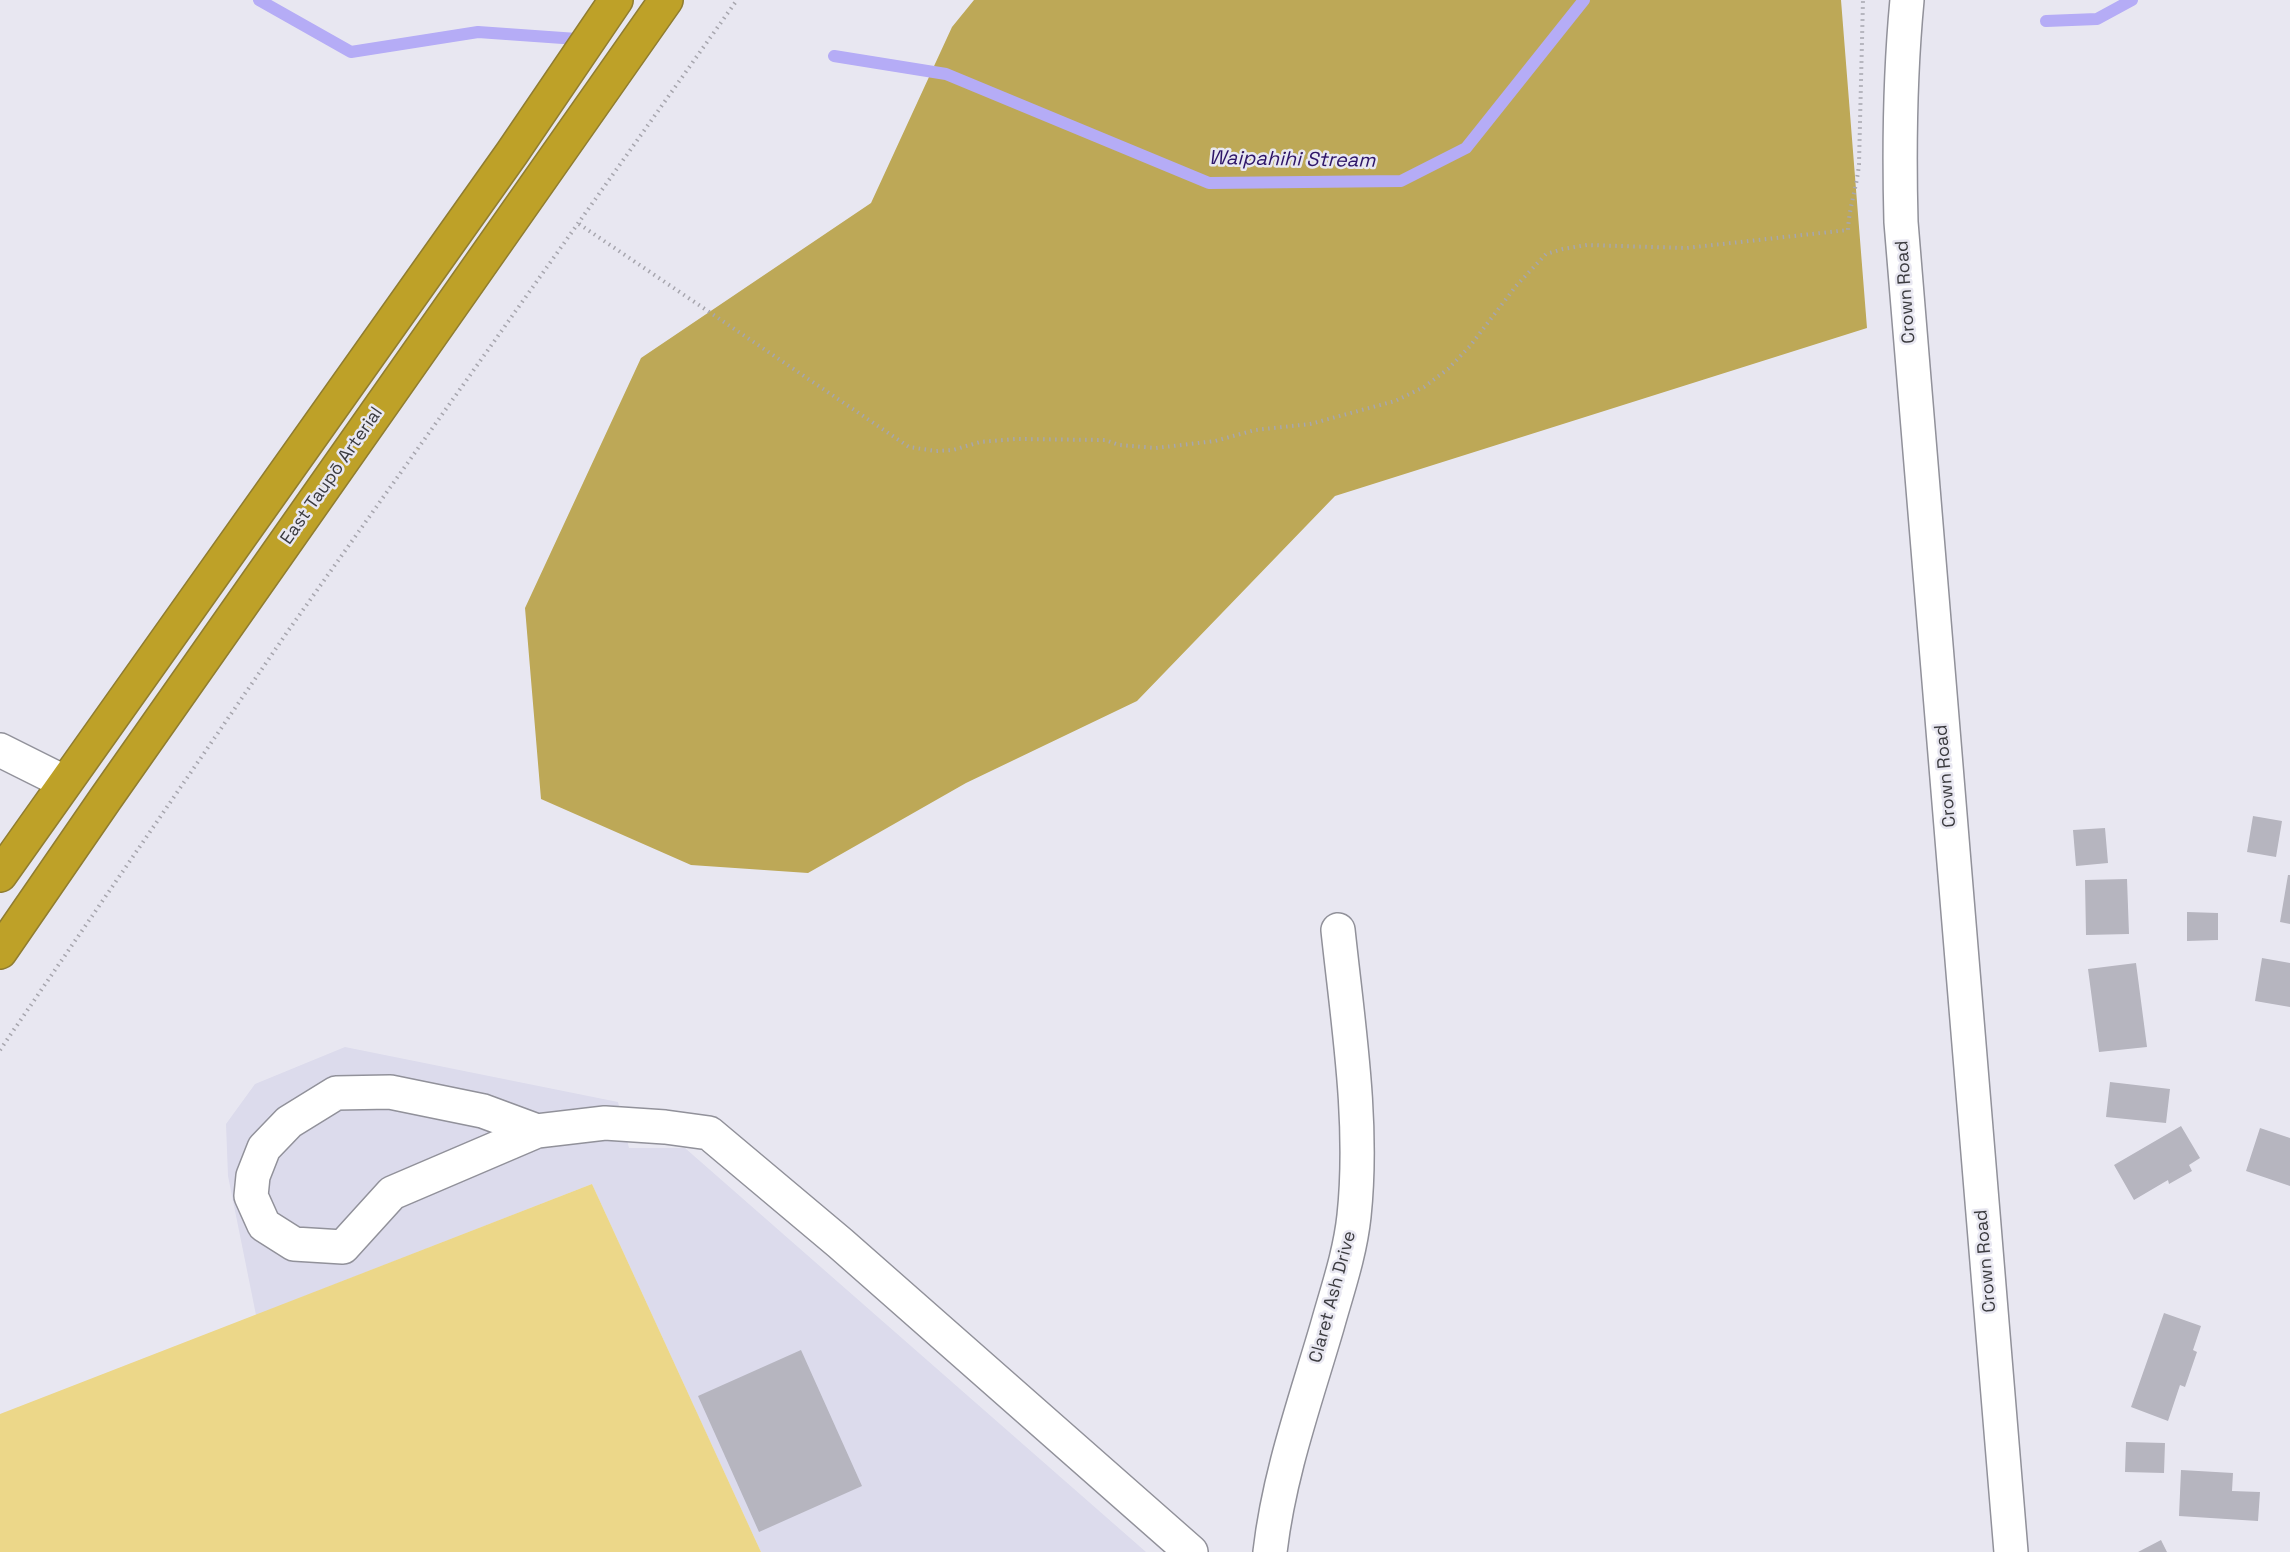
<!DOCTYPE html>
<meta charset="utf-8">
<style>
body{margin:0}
canvas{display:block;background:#e8e7f1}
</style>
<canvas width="2290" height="1552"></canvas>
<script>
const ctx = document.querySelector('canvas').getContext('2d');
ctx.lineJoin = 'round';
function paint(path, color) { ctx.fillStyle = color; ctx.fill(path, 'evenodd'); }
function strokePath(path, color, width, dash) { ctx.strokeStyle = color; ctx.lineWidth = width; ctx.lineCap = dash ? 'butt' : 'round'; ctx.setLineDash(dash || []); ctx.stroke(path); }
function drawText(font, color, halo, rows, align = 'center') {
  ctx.font = font + ' "Space Grotesk",sans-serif'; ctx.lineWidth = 5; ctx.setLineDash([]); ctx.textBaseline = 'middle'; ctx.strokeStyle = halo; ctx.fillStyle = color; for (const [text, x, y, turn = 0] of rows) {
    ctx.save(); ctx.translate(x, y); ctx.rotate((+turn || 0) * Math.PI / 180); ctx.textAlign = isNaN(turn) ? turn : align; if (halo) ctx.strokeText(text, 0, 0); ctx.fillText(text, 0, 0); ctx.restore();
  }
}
paint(new Path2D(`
 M 345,1047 L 618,1102 L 629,1148 L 685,1148 L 1146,1552 L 761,1552 L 592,1184 L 256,1315 L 228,1176 L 226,1124 L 255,1084 Z`), '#dcdbec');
paint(new Path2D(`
 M 592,1184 L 761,1552 L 0,1552 L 0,1414 Z`), '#ecd789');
paint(new Path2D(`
 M 974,0 L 1841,0 L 1867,328 L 1335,496 L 1137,701 L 966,783 L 808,873 L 691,865 L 541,799 L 525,608 L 641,358 L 871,203 L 952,27 Z`), '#bda857');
strokePath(new Path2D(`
 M 259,0 L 351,52 L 478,32 L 577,39
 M 2046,21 L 2097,19 L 2132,0
 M 834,56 L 946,74 L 1209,183 L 1401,181 L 1466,148 L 1584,0`), '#b5acf6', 12);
paint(new Path2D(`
 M 2253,816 L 2282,821 L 2276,857 L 2247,852 Z
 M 2105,828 L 2108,863 L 2076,866 L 2073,830 Z
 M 2288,875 L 2290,875 L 2290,924 L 2280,922 Z
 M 2127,879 L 2129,934 L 2086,935 L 2085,880 Z
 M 2187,912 L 2218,913 L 2218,940 L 2187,941 Z
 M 2262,958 L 2290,963 L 2290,1007 L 2255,1001 Z
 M 2136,963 L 2147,1047 L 2099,1052 L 2088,969 Z
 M 2110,1082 L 2170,1089 L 2166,1123 L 2106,1117 Z
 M 2181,1126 L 2200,1158 L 2189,1165 L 2192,1171 L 2169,1184 L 2168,1180 L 2134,1200 L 2114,1165 Z
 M 2260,1128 L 2290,1138 L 2290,1186 L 2246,1171 Z
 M 2164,1313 L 2201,1326 L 2193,1350 L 2197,1352 L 2185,1387 L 2180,1385 L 2168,1421 L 2131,1407 Z
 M 801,1350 L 862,1486 L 759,1532 L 698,1396 Z
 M 2126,1442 L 2165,1443 L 2164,1473 L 2125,1472 Z
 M 2181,1470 L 2233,1473 L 2232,1491 L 2260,1492 L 2258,1521 L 2179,1516 Z
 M 2161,1540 L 2167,1552 L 2138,1552 Z`), '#b6b5bf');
const minor = new Path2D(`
 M 1907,0 C 1900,74 1899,148 1901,222 L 2011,1552
 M 0,750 L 64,782
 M 537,1131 L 483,1111 L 390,1092 L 336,1093 L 289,1122 L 264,1148 L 253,1176 L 251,1196 L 264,1225 L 294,1244 L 343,1247 L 392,1193 L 537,1131 L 605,1123 L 665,1127 L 709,1133 L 840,1243 L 1191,1552
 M 1270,1552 C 1279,1474 1305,1402 1327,1327 C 1337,1291 1350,1254 1354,1216 C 1364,1122 1348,1024 1338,930`);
const highway = new Path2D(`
 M 0,875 L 512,153 L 616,0
 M 0,952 L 106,798 L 666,0`);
strokePath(minor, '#91919a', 36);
strokePath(highway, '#907d30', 36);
strokePath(new Path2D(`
 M 579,224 L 909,447 L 936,451 L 953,450 L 980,442 L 1016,439 L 1105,440 L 1119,445 L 1156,448 L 1215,441 L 1255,430 L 1310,424 L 1395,401 L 1424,387 L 1448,369 L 1470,346 L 1516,286 L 1546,254 L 1563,249 L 1587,245 L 1686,248 L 1848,230 C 1849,207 1857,187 1859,164 L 1863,0
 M 0,1050 L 288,631 L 737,0`), '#a7a6ae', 4, [1.5, 4.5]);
strokePath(minor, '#fff', 33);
strokePath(highway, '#bea128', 33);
drawText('18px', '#3b3b3f', '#e8e7f1', [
 ["Crown Road",1906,292,-94],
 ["East Taupō Arterial",332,476,-55],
 ["Crown Road",1946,776,-95],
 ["Crown Road",1986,1261,-95],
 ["Claret Ash Drive",1333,1297,-75]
]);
drawText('italic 20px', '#2e1568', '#e8e7f1', [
 ["Waipahihi Stream",1292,160,1]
]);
</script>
